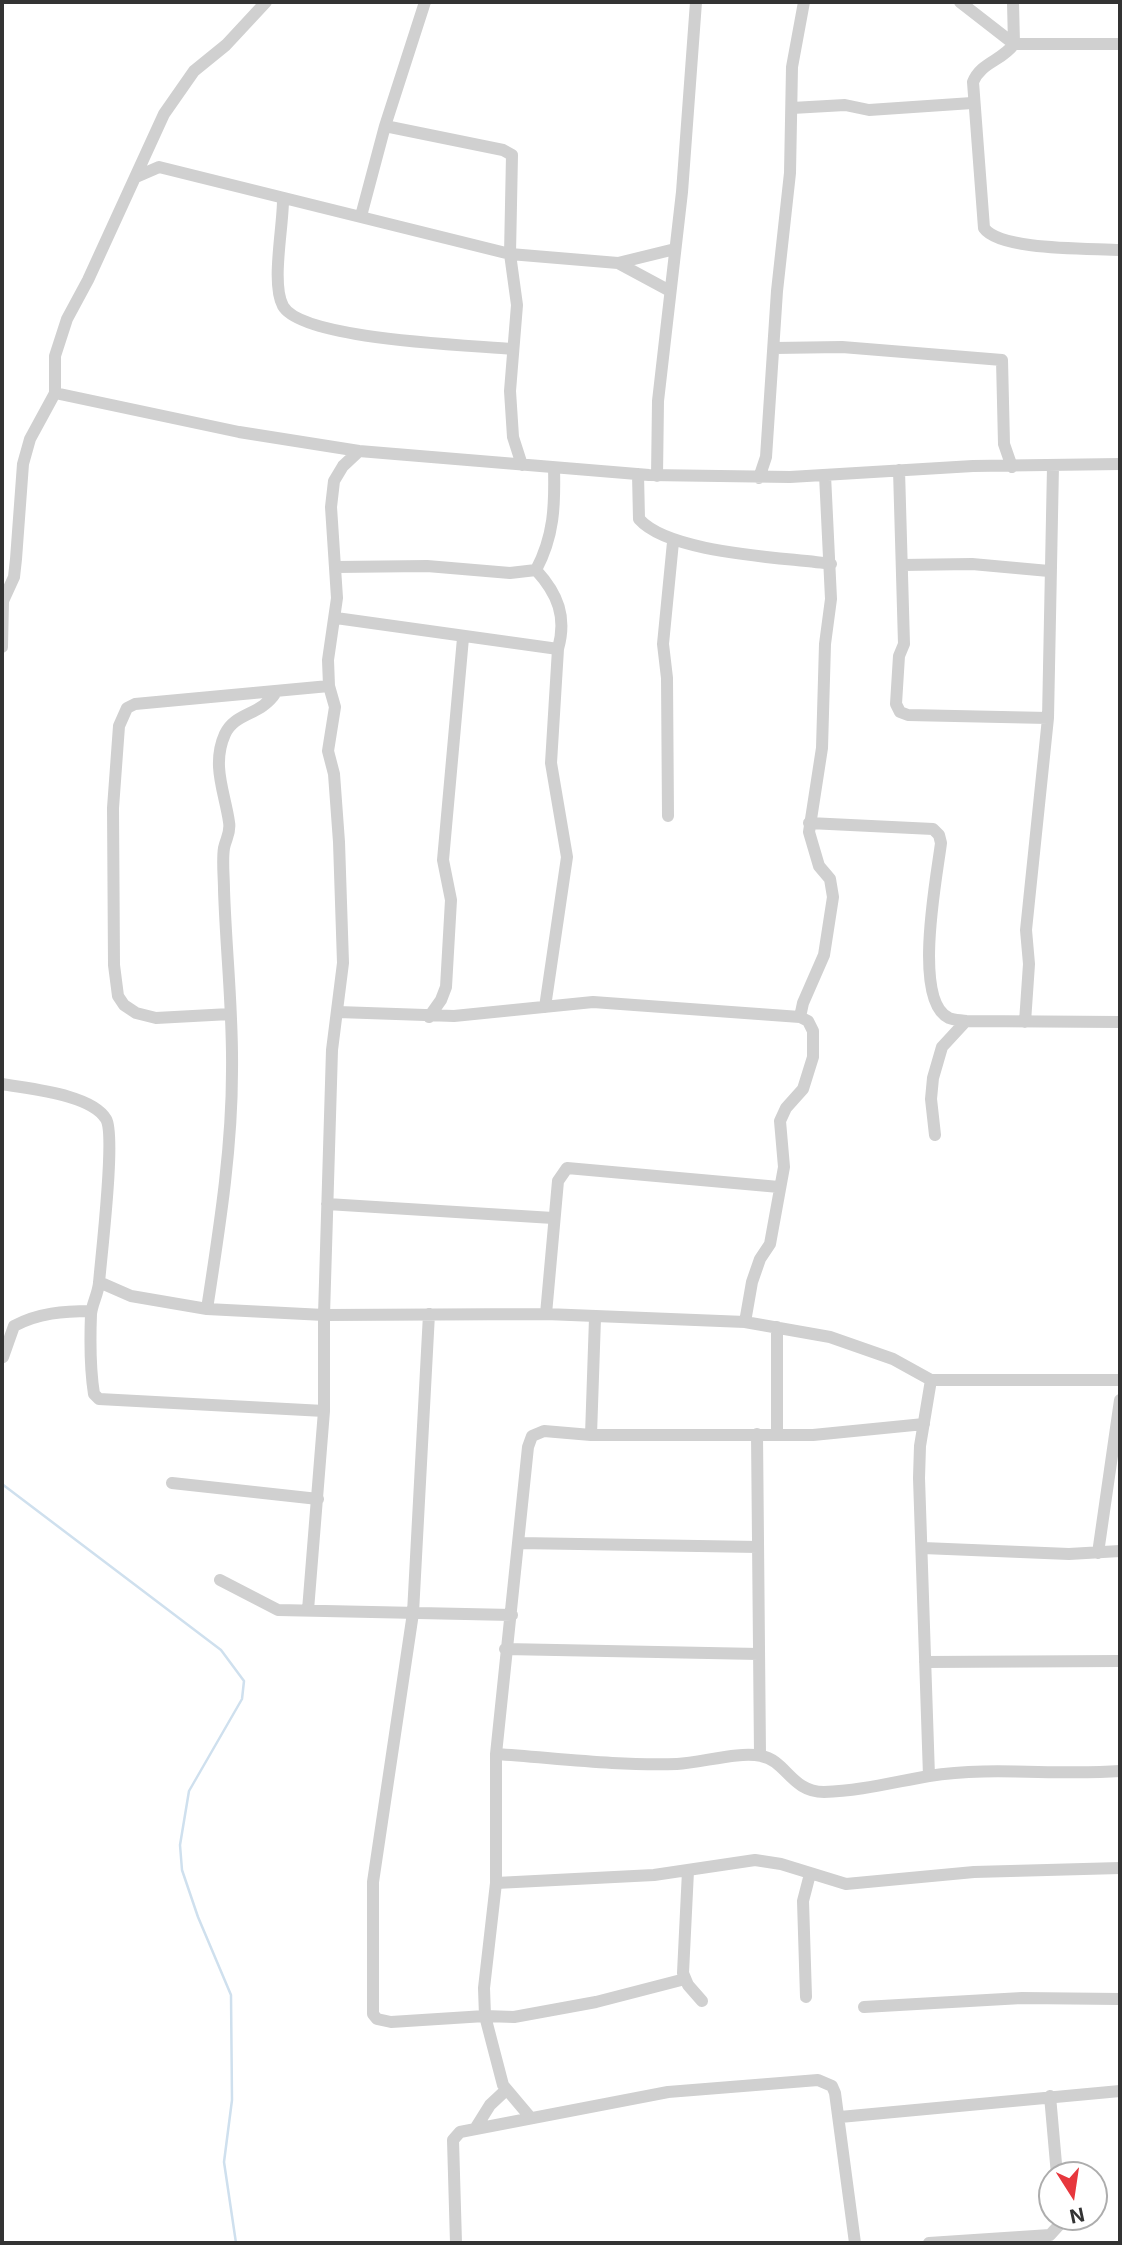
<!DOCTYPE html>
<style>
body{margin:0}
#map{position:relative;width:1122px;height:2245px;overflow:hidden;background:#fff;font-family:Inter,sans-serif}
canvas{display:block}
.frame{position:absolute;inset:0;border:4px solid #333;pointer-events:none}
.north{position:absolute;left:1038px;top:2161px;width:70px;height:70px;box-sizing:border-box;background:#fff;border:2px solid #adadad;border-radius:50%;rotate:168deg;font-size:19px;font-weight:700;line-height:28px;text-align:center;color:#333}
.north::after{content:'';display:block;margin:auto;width:24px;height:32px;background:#e7373d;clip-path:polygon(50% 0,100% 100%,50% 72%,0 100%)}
</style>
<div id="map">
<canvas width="1122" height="2245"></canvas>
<div class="frame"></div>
<div class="north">N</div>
</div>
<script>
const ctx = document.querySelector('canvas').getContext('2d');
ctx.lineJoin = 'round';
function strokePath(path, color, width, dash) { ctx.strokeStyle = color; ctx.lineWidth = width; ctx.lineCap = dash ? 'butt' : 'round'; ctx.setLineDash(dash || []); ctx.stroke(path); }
strokePath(new Path2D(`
 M 2,1484 L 221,1650 L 244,1681 L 242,1699 L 189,1791 L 180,1845 L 182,1870 L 198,1917 L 231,1995 L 232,2100 L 224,2162 L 236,2243`), '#cfe0ee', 2.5);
strokePath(new Path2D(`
 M 960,2 L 1014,44 C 1002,61 981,62 973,82 L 984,228 C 1000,251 1092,248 1120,250
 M 1013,2 L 1014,44 L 1120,44
 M 792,108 L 845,105 L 869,110 L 972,103
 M 385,126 L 503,150 L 512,155 L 510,254 L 517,305 L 510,391 L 513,437 L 522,465
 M 136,177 L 159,167 L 510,254 L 618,263 L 675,249
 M 283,200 C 283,228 271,284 283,306 C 302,340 470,345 512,349
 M 361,216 L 385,126 L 425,2
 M 618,263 L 670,291
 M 775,348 L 842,347 L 1002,360 L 1004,444 L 1012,467
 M 55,393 L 239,432 L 359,451 L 649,475 L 790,477 L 973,466 L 1120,464
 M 899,470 L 904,644 L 899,656 L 896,704 L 900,712 L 908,715 L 1048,718
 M 638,474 L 639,519 C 670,554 783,557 831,564
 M 657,476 L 658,401 L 682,192 L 696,2
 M 759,478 L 766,457 L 777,291 L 790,173 L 792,67 L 804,2
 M 902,565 L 972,564 L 1049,571
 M 336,567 L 427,566 L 510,573 L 536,570 C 554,536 555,506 554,468
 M 536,570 C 558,594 567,617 558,649 L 551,763 L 567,857 L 545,1007
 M 336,618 L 558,649
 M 2,647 L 3,601 L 14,577 L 16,559 L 23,464 L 30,439 L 55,393 L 55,356 L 67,319 L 88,280 L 164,114 L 194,71 L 226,45 L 266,2
 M 668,816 L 667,678 L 663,644 L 673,542
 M 809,823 L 933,829 L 939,835 L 941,843 C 937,876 912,1001 949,1018 C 954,1020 961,1020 966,1021 L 1120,1022
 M 338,1012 L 454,1016 L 593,1002 L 800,1017 L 808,1021 L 813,1031 L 813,1057 L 803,1089 L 786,1108 L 780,1121 L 784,1167 L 770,1244 L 760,1259 L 752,1282 L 745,1322
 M 230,1014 L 156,1018 L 136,1013 L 124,1005 L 118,996 L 114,965 L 113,808 L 119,726 L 127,708 L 135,704 L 329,686
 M 429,1017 L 441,1000 L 446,987 L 451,900 L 443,860 L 463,638
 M 800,1017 L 803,1003 L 824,955 L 833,897 L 830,879 L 819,866 L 809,832 L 822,748 L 825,644 L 831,599 L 825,475
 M 1025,1022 L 1029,964 L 1026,930 L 1048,718 L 1053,466
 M 2,1084 C 29,1089 91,1094 106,1119 C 116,1135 101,1257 99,1283 C 98,1294 92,1304 91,1314 C 90,1340 90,1369 94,1394 L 99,1399 L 324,1411
 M 935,1135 L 931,1099 L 933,1078 L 942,1047 L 966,1021
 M 327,1204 L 553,1218
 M 99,1282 L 131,1296 L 207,1309 L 324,1315 L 546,1314 L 745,1322 L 830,1337 L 893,1359 L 931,1380 L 1120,1380
 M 207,1309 C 219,1230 232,1151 232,1071 C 233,1011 226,951 224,890 C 224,877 222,861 224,848 C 226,838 231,833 229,822 C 225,793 211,765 225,734 C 235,712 261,716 276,692
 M 429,1314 L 413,1613 L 373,1882 L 373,2014 L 377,2019 L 391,2022 L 485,2016 L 514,2017 L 596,2002 L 685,1979
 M 546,1314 L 558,1181 L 567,1168 L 779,1187
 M 777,1327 L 777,1434
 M 3,1357 L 14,1326 C 38,1313 64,1311 91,1311
 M 757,1434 L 760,1755
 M 591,1435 L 595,1318
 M 172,1483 L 318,1499
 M 519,1543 L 758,1547
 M 923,1548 L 1069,1554 L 1120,1551
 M 1098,1553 L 1120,1400
 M 220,1580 L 278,1610 L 512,1615
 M 308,1610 L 324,1411 L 324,1315 L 332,1050 L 343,963 L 339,842 L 334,774 L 328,751 L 335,707 L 329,686 L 328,660 L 337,598 L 331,507 L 334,481 L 343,466 L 359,451
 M 505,1649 L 759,1654
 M 925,1662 L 1120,1661
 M 496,1754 C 556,1758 617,1766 677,1764 C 701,1763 739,1751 761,1756 C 786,1760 791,1792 824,1792 C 860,1791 894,1782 929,1776 C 992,1766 1057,1776 1120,1771
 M 929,1776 L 919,1478 L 920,1446 L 931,1380
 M 688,1871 L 683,1973 L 688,1985 L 702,2001
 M 496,1883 L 654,1875 L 755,1860 L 781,1864 L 846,1884 L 974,1872 L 1120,1868
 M 806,1997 L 803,1901 L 810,1874
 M 864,2007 L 1022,1998 L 1120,1999
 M 1050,2096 L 1057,2175
 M 530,2117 L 503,2085 L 485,2016 L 484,1988 L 496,1883 L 496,1754 L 528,1447 L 532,1436 L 544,1431 L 591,1435 L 813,1435 L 924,1424
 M 840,2117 L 1120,2091
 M 475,2129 L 490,2105 L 506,2090
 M 456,2243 L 453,2140 L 460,2132 L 668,2092 L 818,2080 L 832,2086 L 835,2093 L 855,2243
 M 929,2243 L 1050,2235 L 1060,2224 L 1060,2217`), '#d0d0d0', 12);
</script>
